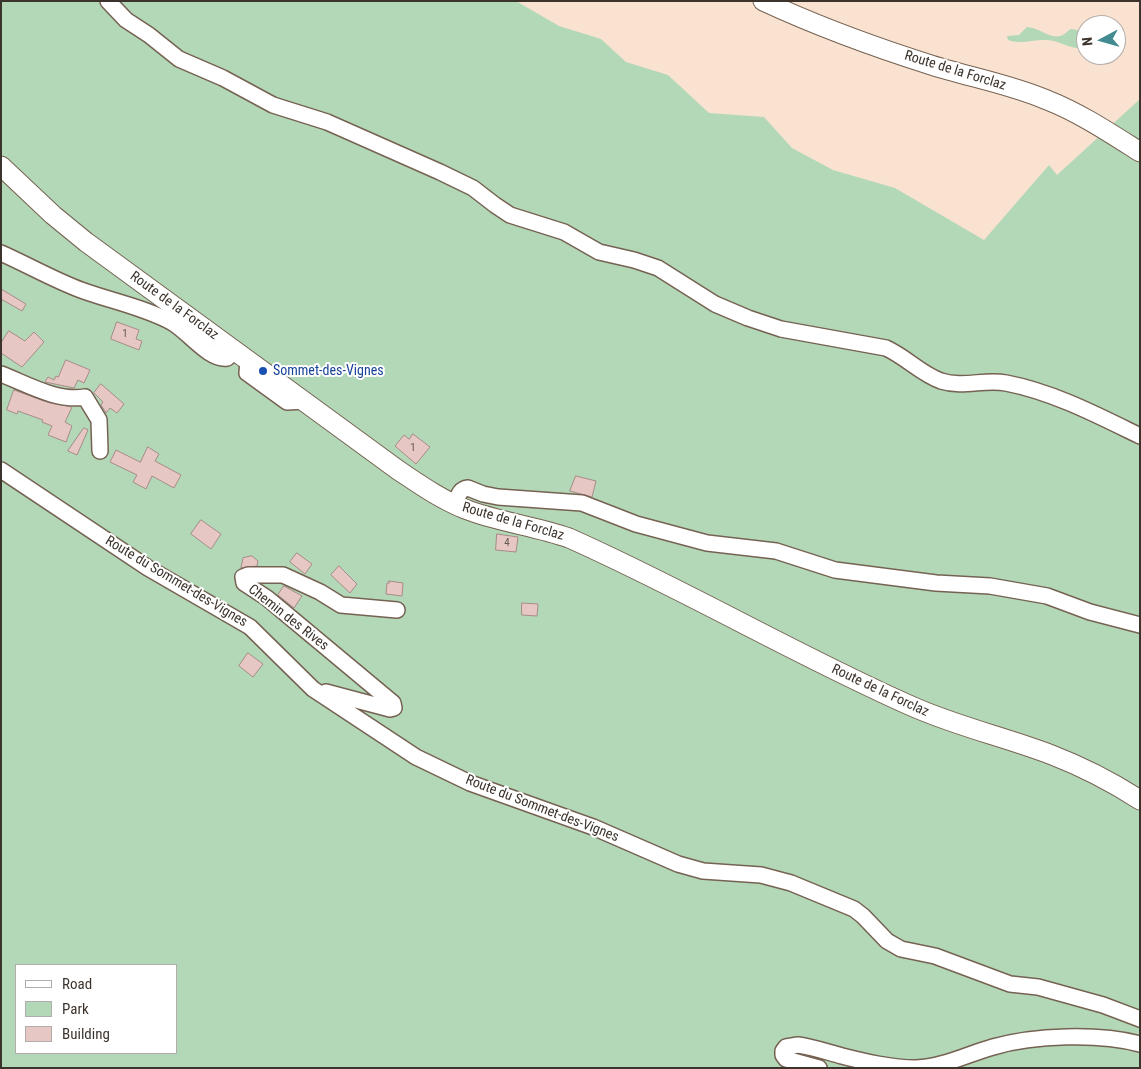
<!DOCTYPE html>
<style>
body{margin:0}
#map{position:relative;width:1141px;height:1069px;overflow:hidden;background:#fae2d0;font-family:"Roboto Condensed",sans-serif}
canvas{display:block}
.frame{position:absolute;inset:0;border:2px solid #3c332c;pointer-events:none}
.legend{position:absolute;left:15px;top:964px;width:162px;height:90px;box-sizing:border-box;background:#fff;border:1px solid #b1adab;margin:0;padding:6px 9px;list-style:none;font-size:15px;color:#3c332c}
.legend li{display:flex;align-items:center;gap:10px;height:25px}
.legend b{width:25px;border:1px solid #b1adab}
.north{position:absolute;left:1076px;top:15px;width:50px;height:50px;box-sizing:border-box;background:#fff;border:1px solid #b1adab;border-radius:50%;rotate:264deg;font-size:14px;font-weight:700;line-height:20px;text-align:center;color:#3c332c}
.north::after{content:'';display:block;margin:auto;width:18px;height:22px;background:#448b91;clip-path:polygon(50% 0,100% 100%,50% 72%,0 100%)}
</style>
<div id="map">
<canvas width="1141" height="1069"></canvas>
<div class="frame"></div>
<ul class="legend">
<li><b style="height:6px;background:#fff"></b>Road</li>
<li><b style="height:14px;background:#b3d8b8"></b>Park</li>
<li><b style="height:14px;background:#e6c7c3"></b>Building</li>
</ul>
<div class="north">N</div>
</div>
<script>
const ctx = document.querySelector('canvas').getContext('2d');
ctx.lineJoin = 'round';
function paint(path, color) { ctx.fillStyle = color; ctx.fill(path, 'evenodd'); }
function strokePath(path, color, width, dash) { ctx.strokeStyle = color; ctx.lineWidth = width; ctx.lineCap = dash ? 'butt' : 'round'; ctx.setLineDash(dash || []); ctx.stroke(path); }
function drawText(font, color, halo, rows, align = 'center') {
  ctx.font = font + ' "Roboto Condensed",sans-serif'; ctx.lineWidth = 4; ctx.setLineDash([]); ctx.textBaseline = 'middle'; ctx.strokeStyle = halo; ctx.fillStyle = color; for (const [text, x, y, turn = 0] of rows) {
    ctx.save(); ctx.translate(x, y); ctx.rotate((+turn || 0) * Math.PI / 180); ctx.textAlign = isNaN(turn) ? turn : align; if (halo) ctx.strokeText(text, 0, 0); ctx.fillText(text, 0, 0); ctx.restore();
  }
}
paint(new Path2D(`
 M 1,1 L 516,1 L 559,26 L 601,39 L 626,62 L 668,75 L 709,113 L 764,117 L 792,148 L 833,170 L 895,188 L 984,240 L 1049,165 L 1057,175 L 1140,99 L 1140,1068 L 1,1068 ZM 16,965 L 176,965 L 176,1053 L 16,1053 Z
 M 1027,27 C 1038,27 1050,39 1060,36 C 1065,35 1067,31 1071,29 L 1086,31 L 1086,47 C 1071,51 1062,41 1047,40 C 1034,39 1021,45 1008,40 L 1007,36 L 1019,35 Z`), '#b3d8b8');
const building = new Path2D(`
 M 1,289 L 26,304 L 22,311 L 1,299 Z
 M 117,322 L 139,330 L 136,339 L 142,341 L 139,350 L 111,339 Z
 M 9,331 L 25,341 L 34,332 L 44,342 L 22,367 L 1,353 L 1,343 Z
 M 66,360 L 90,370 L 84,383 L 78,380 L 74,388 L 45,382 L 48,377 L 54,380 L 56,376 L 58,377 Z
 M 101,384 L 124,404 L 117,413 L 110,408 L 106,413 L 105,411 L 101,405 L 103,402 L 94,393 Z
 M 14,390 L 50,403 L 72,407 L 65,422 L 72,426 L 66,442 L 48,435 L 52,426 L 42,422 L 43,420 L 18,411 L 17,414 L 7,410 Z
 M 84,428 L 88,430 L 77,455 L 68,451 Z
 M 413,434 L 430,447 L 416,464 L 395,446 L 404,435 L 409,439 Z
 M 148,447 L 159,454 L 155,461 L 181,475 L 174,488 L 152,476 L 146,489 L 133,482 L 137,475 L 110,462 L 116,450 L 140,462 Z
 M 576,476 L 596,481 L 592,497 L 570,491 Z
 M 201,520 L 221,534 L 211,549 L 191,534 Z
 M 497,534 L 518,537 L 516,552 L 496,550 Z
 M 297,553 L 312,564 L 305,574 L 290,562 Z
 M 252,556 L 258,561 L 257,566 L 241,568 L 243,558 Z
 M 339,566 L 357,584 L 350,593 L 331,575 Z
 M 389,581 L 403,583 L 402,596 L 386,594 L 387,583 L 389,583 Z
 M 284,586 L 302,596 L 294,608 L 278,595 Z
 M 522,603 L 538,604 L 537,616 L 522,615 Z
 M 248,653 L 263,664 L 253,677 L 239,666 Z`);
paint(building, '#e6c7c3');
strokePath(building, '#a88b88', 1);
const minor = new Path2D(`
 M 108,1 L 126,20 L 149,35 L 179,59 L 223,78 L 273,105 L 327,122 L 440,172 L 473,188 L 495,205 L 510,215 L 564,232 L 599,252 L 634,260 L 658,268 L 715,304 L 748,318 L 781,329 L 886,348 C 906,357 921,374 941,381 C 963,388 984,379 1006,383 C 1053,392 1097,415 1140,436
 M 1,253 C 28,265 54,280 81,290 C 111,301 143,307 171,322 C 187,330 209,361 227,358 L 235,351
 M 248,361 L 247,373 L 287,402 L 304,401
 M 1,374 C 27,384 57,402 85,397 L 99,420 L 100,451
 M 1,470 L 148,568 L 250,627 L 313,689 L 416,757 L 470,783 L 593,827 L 678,864 L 703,871 L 761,875 L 791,883 L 854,909 L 863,916 L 887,941 L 901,949 L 935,956 L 1010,984 L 1038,987 L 1103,1005 L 1140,1019
 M 455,504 C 458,497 459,489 468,488 L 483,494 L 498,497 L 582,503 L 636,524 L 707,543 L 776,551 L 835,570 L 936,583 L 990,586 L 1047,596 L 1090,612 L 1140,625
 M 326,692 L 390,709 L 394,708 L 393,703 L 267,598 L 244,583 L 243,577 L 248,575 L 283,575 L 320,592 L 341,605 L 397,610
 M 819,1068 L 786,1059 L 783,1055 L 783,1051 L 786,1047 L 798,1045 C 813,1047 827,1052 842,1056 C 866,1062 891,1068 916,1068 C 943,1067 968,1054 993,1047 C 1034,1035 1099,1033 1140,1044`);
const major = new Path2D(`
 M 763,1 C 817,26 874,47 931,65 C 969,77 1010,84 1047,100 C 1080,113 1110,133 1140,152
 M 1,166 L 53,215 L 86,242 L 398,470 C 419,484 440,499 465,509 C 498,522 535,526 569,538 C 684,589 794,654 909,705 C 955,726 1005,737 1052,755 C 1083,767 1112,782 1140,800`);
strokePath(minor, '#766252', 18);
strokePath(major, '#766252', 21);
strokePath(minor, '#fff', 15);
strokePath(major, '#fff', 19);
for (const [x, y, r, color] of [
 [263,371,5,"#1a4fb4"]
]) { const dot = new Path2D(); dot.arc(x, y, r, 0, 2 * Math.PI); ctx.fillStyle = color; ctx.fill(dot); strokePath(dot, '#fff', 2); }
drawText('11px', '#665852', null, [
 ["1",125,334],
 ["1",413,448],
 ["4",507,543]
]);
drawText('14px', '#3c332c', '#fff', [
 ["Route de la Forclaz",955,71,17],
 ["Route de la Forclaz",174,306,36],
 ["Route de la Forclaz",513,522,16],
 ["Route du Sommet-des-Vignes",176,582,31],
 ["Chemin des Rives",288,618,38],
 ["Route de la Forclaz",880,691,25],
 ["Route du Sommet-des-Vignes",542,809,21]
]);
drawText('14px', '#164399', '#fff', [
 ["Sommet-des-Vignes",273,371]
], 'left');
</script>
